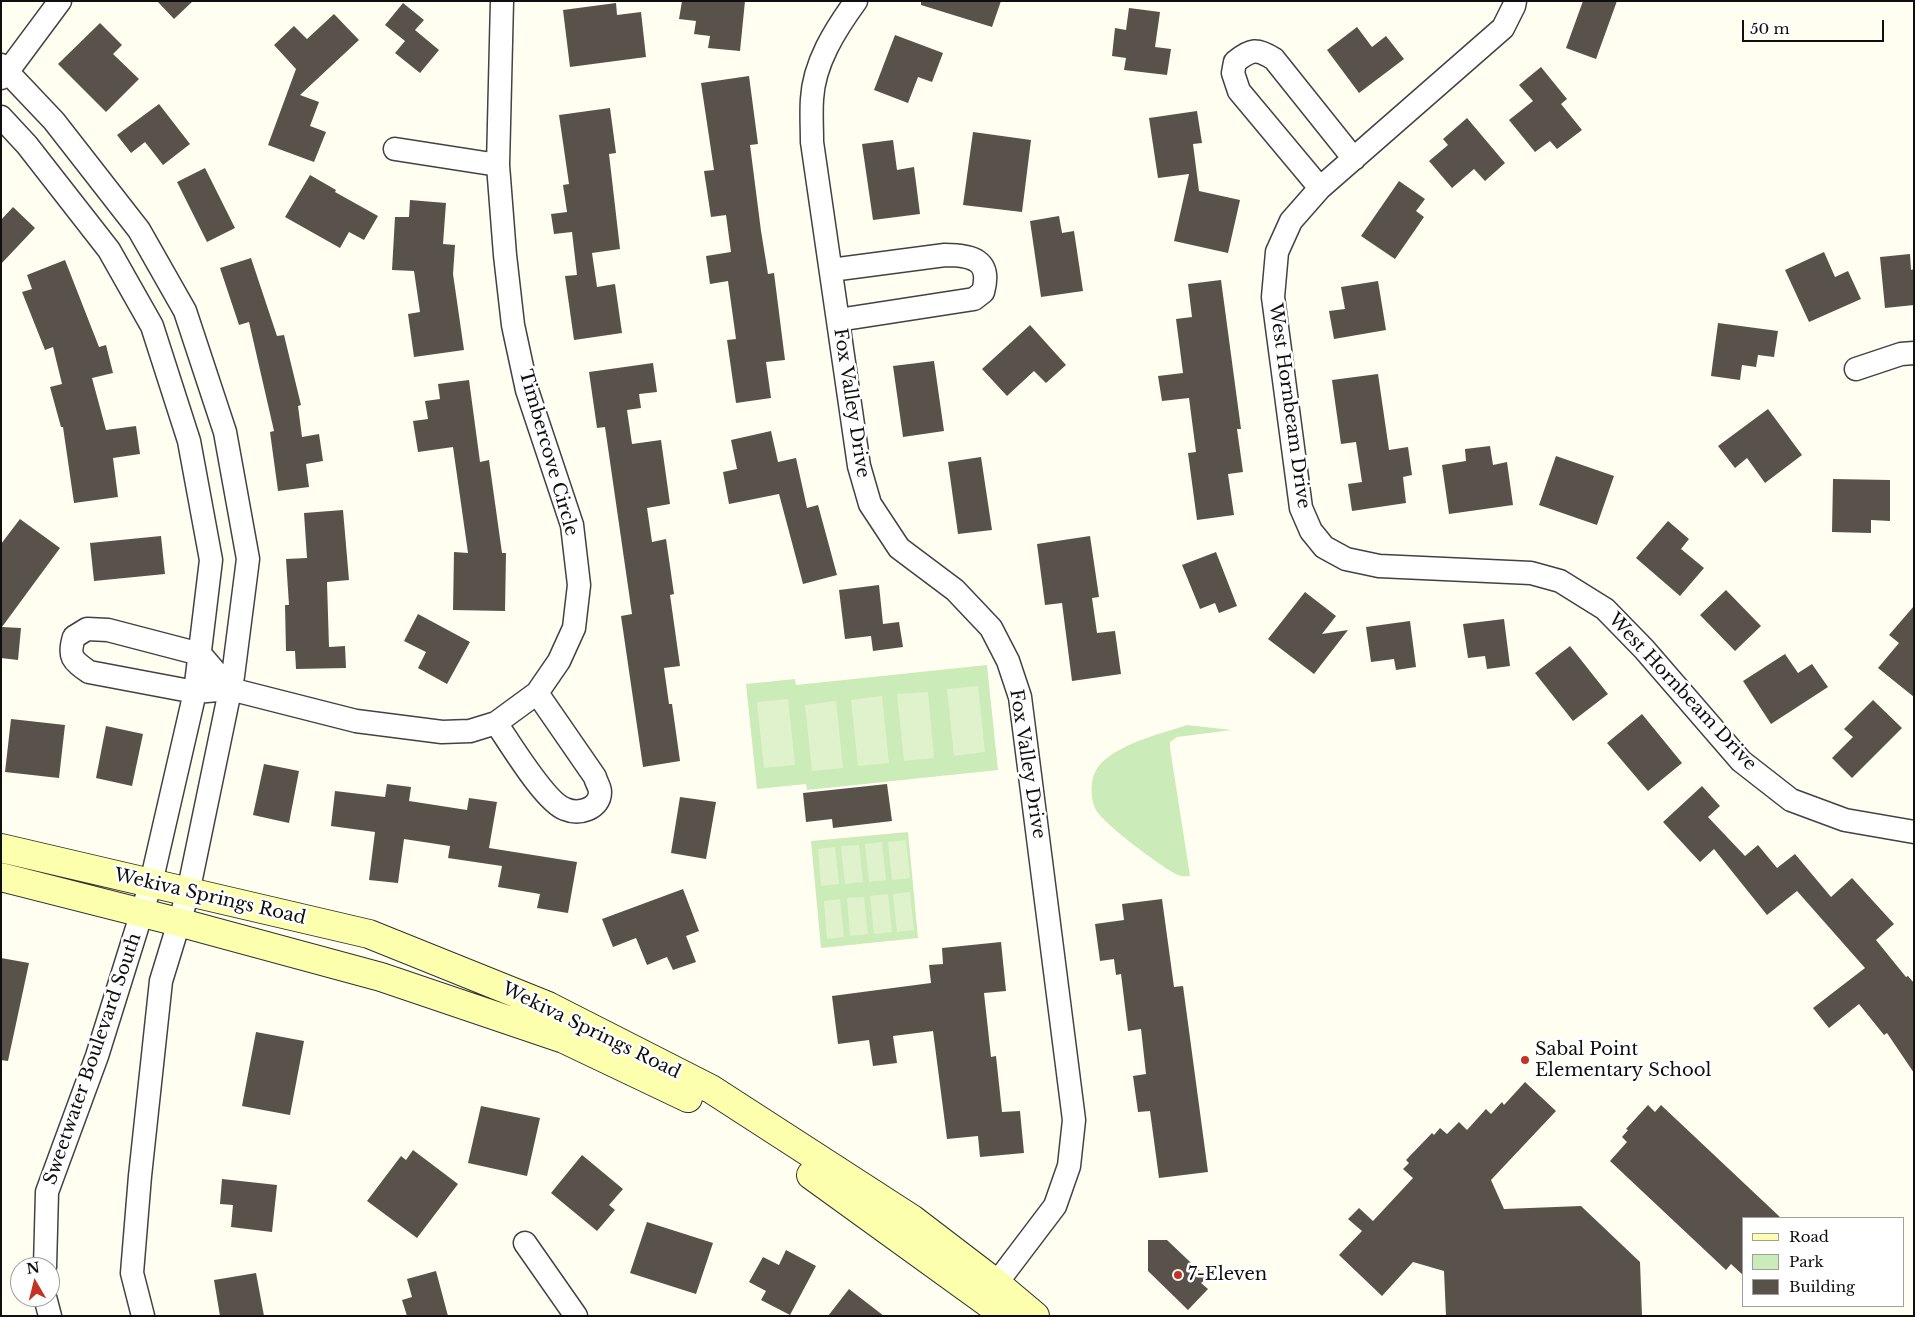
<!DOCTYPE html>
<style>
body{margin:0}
#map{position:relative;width:1915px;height:1317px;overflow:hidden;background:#fffef1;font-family:"Libre Baskerville",serif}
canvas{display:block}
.frame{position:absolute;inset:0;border:2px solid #0f0f0f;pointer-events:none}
.legend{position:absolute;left:1742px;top:1217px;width:162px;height:90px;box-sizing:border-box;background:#fff;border:1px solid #9f9f9f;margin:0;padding:6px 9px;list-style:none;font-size:15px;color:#0f0f0f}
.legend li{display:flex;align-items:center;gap:10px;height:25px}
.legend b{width:25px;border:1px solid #9f9f9f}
.north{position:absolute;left:10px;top:1257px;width:50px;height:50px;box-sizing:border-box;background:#fff;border:1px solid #9f9f9f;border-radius:50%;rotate:352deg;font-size:14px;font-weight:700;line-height:20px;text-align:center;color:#0f0f0f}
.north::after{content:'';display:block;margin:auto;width:18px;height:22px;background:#c33323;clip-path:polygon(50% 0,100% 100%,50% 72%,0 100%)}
.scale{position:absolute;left:1742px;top:20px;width:142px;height:22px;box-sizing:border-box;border:2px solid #0f0f0f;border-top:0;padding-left:6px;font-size:15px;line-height:18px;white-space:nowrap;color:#0f0f0f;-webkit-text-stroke:4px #fff;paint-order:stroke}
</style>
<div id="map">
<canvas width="1915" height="1317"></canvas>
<div class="frame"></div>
<ul class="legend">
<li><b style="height:6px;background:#fcffac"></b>Road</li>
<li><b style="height:14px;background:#cbebb9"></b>Park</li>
<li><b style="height:14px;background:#58524b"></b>Building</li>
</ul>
<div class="north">N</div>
<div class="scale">50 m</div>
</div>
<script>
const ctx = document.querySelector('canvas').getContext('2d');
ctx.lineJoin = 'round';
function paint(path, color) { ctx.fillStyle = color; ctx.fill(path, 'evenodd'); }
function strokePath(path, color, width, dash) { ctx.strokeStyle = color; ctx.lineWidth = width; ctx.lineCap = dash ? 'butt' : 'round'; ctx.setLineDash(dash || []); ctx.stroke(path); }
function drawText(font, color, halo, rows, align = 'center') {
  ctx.font = font + ' "Libre Baskerville",serif'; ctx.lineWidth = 5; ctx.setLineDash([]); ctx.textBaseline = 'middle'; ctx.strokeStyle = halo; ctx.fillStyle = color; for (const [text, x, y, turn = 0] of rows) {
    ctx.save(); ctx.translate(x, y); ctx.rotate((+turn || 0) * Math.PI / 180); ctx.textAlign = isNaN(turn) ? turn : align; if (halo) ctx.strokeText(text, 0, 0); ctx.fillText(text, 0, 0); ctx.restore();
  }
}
paint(new Path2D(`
 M 987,665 L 998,770 L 807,790 L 806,784 L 757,789 L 746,684 L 795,679 L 796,685 Z
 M 1187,725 L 1232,730 L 1177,737 L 1170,742 L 1170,748 L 1190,876 C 1186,876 1182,877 1178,875 C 1163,868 1100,822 1095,808 C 1090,797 1090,777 1098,767 C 1116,744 1160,734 1187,725 Z
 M 908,832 L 918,938 L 821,948 L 811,841 Z`), '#cbebb9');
paint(new Path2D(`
 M 978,686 L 985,752 L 954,756 L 947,689 Z
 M 928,692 L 934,758 L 904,761 L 897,694 Z
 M 882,696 L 889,763 L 858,766 L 851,700 Z
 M 788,699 L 795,765 L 764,768 L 757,702 Z
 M 836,701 L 843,768 L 812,771 L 805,705 Z
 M 906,840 L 910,878 L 892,880 L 888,842 Z
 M 882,842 L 886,880 L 869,882 L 865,844 Z
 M 859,845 L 863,882 L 845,884 L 841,846 Z
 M 835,847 L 839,884 L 821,886 L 818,849 Z
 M 910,892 L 914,930 L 897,932 L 893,894 Z
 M 888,894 L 892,932 L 874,934 L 870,896 Z
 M 864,897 L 868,934 L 850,936 L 847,898 Z
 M 840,899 L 844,937 L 827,939 L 824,901 Z`), '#dff2cb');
paint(new Path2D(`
 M 157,1 L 193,1 L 174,19 Z
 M 682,1 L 745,1 L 740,51 L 708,48 L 710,36 L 694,34 L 696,21 L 679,19 Z
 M 921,1 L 1001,1 L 992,27 L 921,5 Z
 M 1583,1 L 1617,1 L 1596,59 L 1566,48 Z
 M 403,3 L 424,20 L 415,30 L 439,50 L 420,73 L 395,53 L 405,41 L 385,25 Z
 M 616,3 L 617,15 L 641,12 L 646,57 L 570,67 L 563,10 Z
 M 1129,8 L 1160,12 L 1155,47 L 1171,49 L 1167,75 L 1124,70 L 1126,58 L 1112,56 L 1115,28 L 1126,30 Z
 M 334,14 L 359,40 L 300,95 L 319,102 L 310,126 L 326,132 L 314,162 L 268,145 L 296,69 L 274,45 L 294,26 L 307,39 Z
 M 100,23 L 122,45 L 113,54 L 139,79 L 106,112 L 58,64 Z
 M 1357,27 L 1372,47 L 1386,36 L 1404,59 L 1359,93 L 1327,50 Z
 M 895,35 L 943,53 L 932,82 L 918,77 L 908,103 L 874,90 Z
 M 1541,67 L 1567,99 L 1561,104 L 1582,130 L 1557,149 L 1550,141 L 1535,152 L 1509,120 L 1533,101 L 1519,85 Z
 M 749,76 L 758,144 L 750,145 L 761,231 L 768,274 L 774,273 L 785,360 L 766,362 L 771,398 L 736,403 L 727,340 L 736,339 L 728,281 L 710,284 L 706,256 L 731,252 L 726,215 L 711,217 L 704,171 L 714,170 L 701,83 Z
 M 159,104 L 190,144 L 163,165 L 145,142 L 131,153 L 117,135 Z
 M 610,108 L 616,153 L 609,154 L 620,249 L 592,253 L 597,287 L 615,284 L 622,333 L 574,340 L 565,276 L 577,275 L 572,232 L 554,234 L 551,214 L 567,212 L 563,185 L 569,184 L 559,115 Z
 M 1197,111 L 1202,143 L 1193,144 L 1199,191 L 1240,200 L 1228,253 L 1174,241 L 1189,174 L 1158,178 L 1149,118 Z
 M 1467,118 L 1505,163 L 1485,181 L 1474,169 L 1452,188 L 1429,161 L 1448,145 L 1443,139 Z
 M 973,132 L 1031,140 L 1022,212 L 963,205 Z
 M 893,140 L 897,170 L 914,167 L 920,214 L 873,220 L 862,144 Z
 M 205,168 L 235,228 L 207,242 L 177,182 Z
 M 310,175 L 336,190 L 335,192 L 378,216 L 364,240 L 349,232 L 340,248 L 285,217 Z
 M 1399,181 L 1425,199 L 1416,211 L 1424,217 L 1395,259 L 1361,236 Z
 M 410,200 L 446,203 L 443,244 L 455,245 L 453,274 L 464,350 L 414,357 L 408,314 L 420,312 L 414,271 L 392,270 L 395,217 L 409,217 Z
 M 13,207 L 35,228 L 1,264 L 1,220 Z
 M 1059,216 L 1062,233 L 1074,231 L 1083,291 L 1041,297 L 1030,221 Z
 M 1824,252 L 1835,277 L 1848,271 L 1861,299 L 1809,322 L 1785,270 Z
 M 1910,254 L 1911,270 L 1914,269 L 1914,305 L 1885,308 L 1880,257 Z
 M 251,258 L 277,336 L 284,335 L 301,405 L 298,406 L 302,437 L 319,434 L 323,461 L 306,464 L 309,487 L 278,491 L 270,432 L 274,431 L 249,322 L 239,325 L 220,268 Z
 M 65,260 L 99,347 L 106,345 L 113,373 L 92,378 L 106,430 L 136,426 L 140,454 L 113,458 L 118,497 L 74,503 L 63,427 L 61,427 L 50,387 L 62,384 L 53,347 L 45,350 L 22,292 L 32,289 L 27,275 Z
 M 1221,280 L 1241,429 L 1237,429 L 1243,472 L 1228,474 L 1234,515 L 1197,520 L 1188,453 L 1196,452 L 1189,398 L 1162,401 L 1158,376 L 1183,373 L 1176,319 L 1192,317 L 1188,284 Z
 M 1378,281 L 1386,330 L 1334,339 L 1329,311 L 1345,309 L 1341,287 Z
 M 1718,323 L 1778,331 L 1774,357 L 1758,355 L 1756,367 L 1742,365 L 1740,380 L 1711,376 Z
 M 1030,325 L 1066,365 L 1046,383 L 1034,371 L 1007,396 L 982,369 Z
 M 934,361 L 944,431 L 903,437 L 893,366 Z
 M 653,363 L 657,392 L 639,394 L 641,408 L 627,410 L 632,444 L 661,440 L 670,504 L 647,508 L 652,542 L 666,539 L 674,594 L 670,595 L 680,666 L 664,668 L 669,704 L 672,704 L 680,761 L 643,767 L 621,616 L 632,614 L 605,427 L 597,428 L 589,372 Z
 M 1378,374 L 1389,450 L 1408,447 L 1412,475 L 1403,477 L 1406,503 L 1352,511 L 1348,484 L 1362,482 L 1356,442 L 1341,444 L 1332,380 Z
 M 469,380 L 480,462 L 489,460 L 502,553 L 506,553 L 505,611 L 453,610 L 454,552 L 468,553 L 453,447 L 418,452 L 413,421 L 428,419 L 425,401 L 440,399 L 438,384 Z
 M 1768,409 L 1802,455 L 1765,483 L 1747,458 L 1735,468 L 1718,446 Z
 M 771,431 L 778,462 L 796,458 L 807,508 L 818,505 L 837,575 L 803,584 L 779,494 L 729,504 L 723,472 L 737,469 L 731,440 Z
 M 1490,446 L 1493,465 L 1507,462 L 1513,505 L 1449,514 L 1442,465 L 1466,461 L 1465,449 Z
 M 1556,456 L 1614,476 L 1597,525 L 1539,505 Z
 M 981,457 L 992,530 L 958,534 L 948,462 Z
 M 1833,479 L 1890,480 L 1890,521 L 1871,520 L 1871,533 L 1832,532 Z
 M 343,510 L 349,580 L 327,582 L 329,647 L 345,646 L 346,668 L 296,669 L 295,651 L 286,651 L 285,605 L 289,605 L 286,559 L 307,558 L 304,513 Z
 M 20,519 L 60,548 L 2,627 L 21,628 L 18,660 L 1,658 L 1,544 Z
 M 1668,521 L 1689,539 L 1681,549 L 1704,568 L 1680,596 L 1636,558 Z
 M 161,536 L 165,574 L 94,581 L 90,543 Z
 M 1090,536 L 1099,597 L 1092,598 L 1097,633 L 1115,631 L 1121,674 L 1072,681 L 1062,603 L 1045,605 L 1037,544 Z
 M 1216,552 L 1237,606 L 1219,613 L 1215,603 L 1200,609 L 1182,565 Z
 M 879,585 L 883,624 L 899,622 L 903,647 L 873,651 L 871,636 L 845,639 L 839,590 Z
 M 1726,590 L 1761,626 L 1735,651 L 1700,615 Z
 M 1305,592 L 1336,616 L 1322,634 L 1348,630 L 1314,674 L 1268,639 Z
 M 1914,606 L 1914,697 L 1878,668 L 1899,643 L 1889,635 Z
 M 418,614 L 470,642 L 447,684 L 418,668 L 426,652 L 404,641 Z
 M 1504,619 L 1510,666 L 1487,669 L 1485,656 L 1468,658 L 1463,624 Z
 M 1410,621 L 1416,667 L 1396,670 L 1394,659 L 1371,662 L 1366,627 Z
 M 1570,646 L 1608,694 L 1573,721 L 1535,673 Z
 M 1785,654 L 1798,673 L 1812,664 L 1828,687 L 1771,724 L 1743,681 Z
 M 1873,700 L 1902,728 L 1852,778 L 1832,758 L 1853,737 L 1844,729 Z
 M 1642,714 L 1682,763 L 1648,791 L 1607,743 Z
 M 11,719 L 65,725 L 59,778 L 5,772 Z
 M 106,726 L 143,734 L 132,786 L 96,778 Z
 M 264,764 L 299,771 L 289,823 L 253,815 Z
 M 387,784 L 411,787 L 409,801 L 467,810 L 469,798 L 497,802 L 489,848 L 577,862 L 568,913 L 537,908 L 540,894 L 498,887 L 502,866 L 448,858 L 450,846 L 404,839 L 398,883 L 369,880 L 375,832 L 331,826 L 335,791 L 385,797 Z
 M 887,784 L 892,821 L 833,828 L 832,819 L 806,822 L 803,793 Z
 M 1702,786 L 1720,806 L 1708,817 L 1745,856 L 1758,845 L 1777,868 L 1795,854 L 1831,897 L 1852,878 L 1894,924 L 1876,940 L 1906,977 L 1908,976 L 1914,983 L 1914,1073 L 1887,1033 L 1884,1035 L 1859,1004 L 1829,1028 L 1813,1008 L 1865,968 L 1797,891 L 1767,915 L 1714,849 L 1700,862 L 1663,822 Z
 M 680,797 L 716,802 L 706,859 L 671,853 Z
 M 683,889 L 699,931 L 686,936 L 696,962 L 673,970 L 667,957 L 647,965 L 636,938 L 613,947 L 602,919 Z
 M 1162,899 L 1174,987 L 1183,986 L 1208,1172 L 1159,1178 L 1150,1111 L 1138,1112 L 1133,1076 L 1146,1074 L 1141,1029 L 1128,1031 L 1121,974 L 1116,975 L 1114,959 L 1100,961 L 1095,924 L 1124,920 L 1122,904 Z
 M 1001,942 L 1006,991 L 984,993 L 991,1057 L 996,1056 L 1002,1112 L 1020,1111 L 1024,1153 L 980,1157 L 978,1136 L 947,1139 L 933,1031 L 893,1036 L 897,1063 L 873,1066 L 869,1040 L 838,1044 L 832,996 L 931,983 L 929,965 L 943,964 L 942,948 Z
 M 1,958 L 29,963 L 8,1061 L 1,1060 Z
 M 256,1032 L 304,1041 L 290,1115 L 242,1106 Z
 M 1525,1082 L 1556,1111 L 1491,1180 L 1504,1209 L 1581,1206 L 1640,1262 L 1642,1316 L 1446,1316 L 1444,1271 L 1413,1262 L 1382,1296 L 1339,1255 L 1362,1231 L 1348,1219 L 1359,1208 L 1373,1221 L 1413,1178 L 1403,1169 L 1409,1163 L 1406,1160 L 1432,1133 L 1434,1135 L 1440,1128 L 1447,1134 L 1459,1122 L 1467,1130 L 1486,1109 L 1491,1114 L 1502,1102 L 1504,1105 Z
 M 1648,1105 L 1655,1112 L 1661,1105 L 1781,1218 L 1744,1218 L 1744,1276 L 1731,1264 L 1726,1270 L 1610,1161 L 1627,1142 L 1622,1137 L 1628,1130 L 1626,1129 Z
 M 481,1106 L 540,1118 L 527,1176 L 468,1163 Z
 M 413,1150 L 458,1184 L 417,1238 L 367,1201 L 401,1156 L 406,1160 Z
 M 582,1155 L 623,1189 L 609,1205 L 615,1210 L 597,1231 L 551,1193 Z
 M 222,1179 L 277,1185 L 272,1232 L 231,1227 L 233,1205 L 220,1204 Z
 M 647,1222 L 713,1243 L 696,1294 L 630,1273 Z
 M 1148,1240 L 1167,1240 L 1207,1278 L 1201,1283 L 1208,1289 L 1188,1310 L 1148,1271 Z
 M 786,1250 L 816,1266 L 790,1315 L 761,1300 L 766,1291 L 749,1282 L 763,1257 L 779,1265 Z
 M 436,1271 L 448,1316 L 407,1316 L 402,1300 L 412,1297 L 407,1279 Z
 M 256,1273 L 264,1316 L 220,1316 L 214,1280 Z
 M 849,1289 L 884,1316 L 828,1316 Z`), '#58524b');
const minor = new Path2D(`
 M 856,1 C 835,30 814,63 812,99 C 811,113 812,128 812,142 L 859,466 L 870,504 L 899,548 L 955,590 L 991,628 L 1008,661 L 1020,697 L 1074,1120 L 1069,1166 L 1055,1206 L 986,1297
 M 1515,1 L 1514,6 L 1503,28 L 1320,188 L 1291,221 L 1277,252 L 1273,297 L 1301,508 L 1311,531 L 1324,547 L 1346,559 L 1379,566 L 1531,573 L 1560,581 L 1605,609 L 1644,649 L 1741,761 L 1791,800 L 1845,820 L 1914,832
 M 1,65 L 54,121 L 139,230 L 185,311 L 225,432 L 248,559 L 233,676 L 188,893 L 161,981 L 140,1176 L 132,1273 L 143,1316
 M 1,78 L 8,71 L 60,1
 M 1,117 L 27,145 L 109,250 L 152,326 L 189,441 L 211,560 L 195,692 L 151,883 L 97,1056 L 47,1192 L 45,1267
 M 395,149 L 498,165
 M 1320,188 L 1239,91 L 1233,73 L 1235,62 C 1251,49 1257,48 1274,59 L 1354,159
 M 831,270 L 945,255 C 972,255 992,260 983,292 L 974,299 L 838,320
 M 1856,369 L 1901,354 L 1914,353
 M 230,689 L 200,654 L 108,630 L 87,629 L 74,637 C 68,657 72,660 89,672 L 195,692 L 230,689 L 356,721 L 442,732 L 470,731 L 496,723 L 537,693 L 559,661 L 574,628 L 579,585 L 572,525 L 527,390 L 513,325 L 505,255 L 498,165 L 502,1
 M 496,723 C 510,743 545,802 565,809 C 579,815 600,809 600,792 C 600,787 596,782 595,777 L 537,693
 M 525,1243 L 576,1316
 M 45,1297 L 50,1316`);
const secondary = new Path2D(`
 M 1,848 L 369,934 L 548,1006 L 711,1089 L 912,1219 L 997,1284 L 1035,1316
 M 1,877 L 178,922 L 381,977 L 564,1039 L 688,1098
 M 811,1175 L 1006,1316`);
strokePath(minor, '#424242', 25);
strokePath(secondary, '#313131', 30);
strokePath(minor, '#fff', 22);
strokePath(secondary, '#fcffac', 28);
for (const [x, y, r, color] of [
 [1525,1060,5,"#c33323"],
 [1178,1275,5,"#c33323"]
]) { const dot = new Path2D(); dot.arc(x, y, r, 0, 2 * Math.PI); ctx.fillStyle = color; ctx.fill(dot); strokePath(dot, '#fff', 2); }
drawText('18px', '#0f0f0f', '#fff', [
 ["Fox Valley Drive",851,403,81],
 ["West Hornbeam Drive",1289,406,82],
 ["Timbercove Circle",548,453,74],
 ["West Hornbeam Drive",1682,692,47],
 ["Fox Valley Drive",1027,764,81],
 ["Wekiva Springs Road",210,897,13],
 ["Wekiva Springs Road",591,1031,26],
 ["Sweetwater Boulevard South",93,1059,-71]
]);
drawText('18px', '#0f0f0f', '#fff', [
 ["Sabal Point",1535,1050],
 ["Elementary School",1535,1071],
 ["7-Eleven",1188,1275]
], 'left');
</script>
